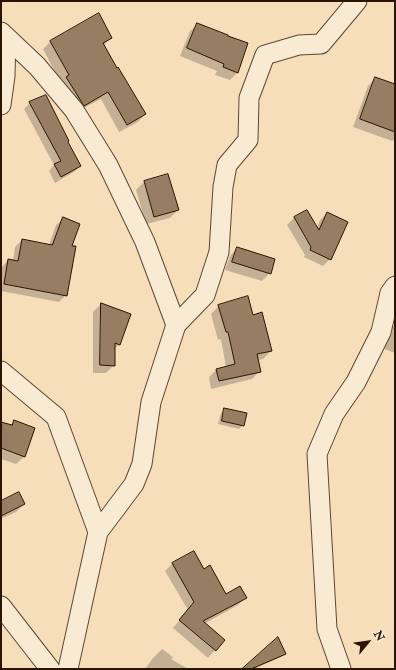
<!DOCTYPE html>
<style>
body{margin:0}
#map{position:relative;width:396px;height:670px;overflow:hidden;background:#f6debb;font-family:"IM FELL Double Pica",serif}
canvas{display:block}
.frame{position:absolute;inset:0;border:2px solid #2c1500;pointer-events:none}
.north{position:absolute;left:348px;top:622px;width:40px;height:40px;-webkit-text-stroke:3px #f9ead3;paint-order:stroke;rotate:61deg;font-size:11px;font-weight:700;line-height:16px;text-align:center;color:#2c1500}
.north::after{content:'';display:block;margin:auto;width:14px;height:18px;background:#2c1500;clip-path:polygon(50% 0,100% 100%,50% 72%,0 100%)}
</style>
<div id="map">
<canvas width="396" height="670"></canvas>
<div class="frame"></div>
<div class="north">N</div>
</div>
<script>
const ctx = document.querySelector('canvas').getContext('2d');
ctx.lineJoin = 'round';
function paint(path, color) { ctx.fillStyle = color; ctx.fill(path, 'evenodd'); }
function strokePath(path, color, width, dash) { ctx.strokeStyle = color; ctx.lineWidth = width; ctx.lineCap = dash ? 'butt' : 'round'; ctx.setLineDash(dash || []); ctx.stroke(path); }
paint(new Path2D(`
 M 98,15 L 111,38 L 103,46 L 145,114 L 138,122 L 119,132 L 101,99 L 76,112 L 43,49 L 50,42 Z
 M 198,24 L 238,72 L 230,80 L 215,75 L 217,71 L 180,56 L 190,31 Z
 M 376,78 L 395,85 L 395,139 L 392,141 L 353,127 L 368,86 Z
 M 30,103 L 67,142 L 80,166 L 74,172 L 55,183 L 49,171 L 54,165 L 24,109 Z
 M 167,175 L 178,210 L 170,218 L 146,224 L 136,190 L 144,182 Z
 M 306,211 L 317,228 L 320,220 L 327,213 L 330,259 L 323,266 L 304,257 L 305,255 L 287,225 L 294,218 Z
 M 63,219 L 71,247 L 66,295 L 59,302 L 1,291 L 2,267 L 8,260 L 13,261 L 15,247 L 22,240 L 49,245 L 56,225 Z
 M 237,248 L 270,273 L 262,281 L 225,270 L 230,256 Z
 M 101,304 L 129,314 L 120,344 L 114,349 L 114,365 L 106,373 L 93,373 L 93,312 Z
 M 219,306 L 252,316 L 271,351 L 263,359 L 258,360 L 260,371 L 252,379 L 211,389 L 209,377 L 216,370 L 226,367 L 221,339 L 218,340 L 211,314 Z
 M 394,325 L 395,326 L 395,353 L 382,348 L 387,333 Z
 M 225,409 L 243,425 L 239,429 L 218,424 L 221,413 Z
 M 14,422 L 24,457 L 16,464 L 1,459 L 1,423 L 10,426 Z
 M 1,502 L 24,504 L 16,512 L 1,519 Z
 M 194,552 L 204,570 L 225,595 L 245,598 L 238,605 L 204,624 L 224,640 L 208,658 L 173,628 L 188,610 L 165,571 L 172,564 Z
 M 162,649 L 173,657 L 171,659 L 188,669 L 145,669 L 153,658 Z
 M 285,653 L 281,657 L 254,669 L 243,669 Z`), '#0003');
const building = new Path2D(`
 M 99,13 L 112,38 L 103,43 L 117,68 L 118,67 L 146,114 L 127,125 L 108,92 L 84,106 L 66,77 L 69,75 L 50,41 Z
 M 197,23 L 228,35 L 228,36 L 248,43 L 238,73 L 223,67 L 224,64 L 187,48 Z
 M 375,77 L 395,84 L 395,132 L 360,119 Z
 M 46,95 L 69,141 L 68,142 L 81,166 L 61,177 L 54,164 L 61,161 L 29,102 Z
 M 168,174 L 179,210 L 154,217 L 144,181 Z
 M 307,210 L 319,230 L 327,212 L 348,222 L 331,260 L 310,250 L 311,247 L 294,217 Z
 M 63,217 L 80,224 L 72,246 L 76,246 L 67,296 L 4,284 L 8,259 L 18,261 L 22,239 L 52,245 Z
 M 237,247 L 275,259 L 271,274 L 232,262 Z
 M 248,296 L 253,315 L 262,312 L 272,351 L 257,354 L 261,372 L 219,381 L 216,369 L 235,364 L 228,332 L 226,332 L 218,305 Z
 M 101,303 L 131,314 L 120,345 L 115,343 L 115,366 L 100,365 Z
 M 224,408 L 247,413 L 244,426 L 222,421 Z
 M 14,420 L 35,428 L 25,457 L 1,448 L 1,422 L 12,425 Z
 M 19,492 L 25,504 L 1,516 L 1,501 Z
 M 194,551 L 204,569 L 210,565 L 226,594 L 240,586 L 247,598 L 203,621 L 225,640 L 216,651 L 179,620 L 194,602 L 172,563 Z
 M 278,637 L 286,654 L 251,669 L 242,669 Z`);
paint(building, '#957e61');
strokePath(building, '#2c1500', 1);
const street = new Path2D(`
 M 1,32 L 37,66 L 74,110 L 108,165 L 145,242 L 176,325 L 151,402 L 142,464 L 134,484 L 98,532
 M 1,105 L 5,76 L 6,37
 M 176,325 L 205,295 L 219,252 L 223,187 L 227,165 L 248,140 L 249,98 L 265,55 L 299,45 L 321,44 L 357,1
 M 1,371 L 56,417 L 98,532 L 68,669
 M 1,606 L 50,669
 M 341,669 L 327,629 L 317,454 L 334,414 L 356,382 L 381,332 L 390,293 L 395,286`);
strokePath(street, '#5e472f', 21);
strokePath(street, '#f9ead3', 19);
</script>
